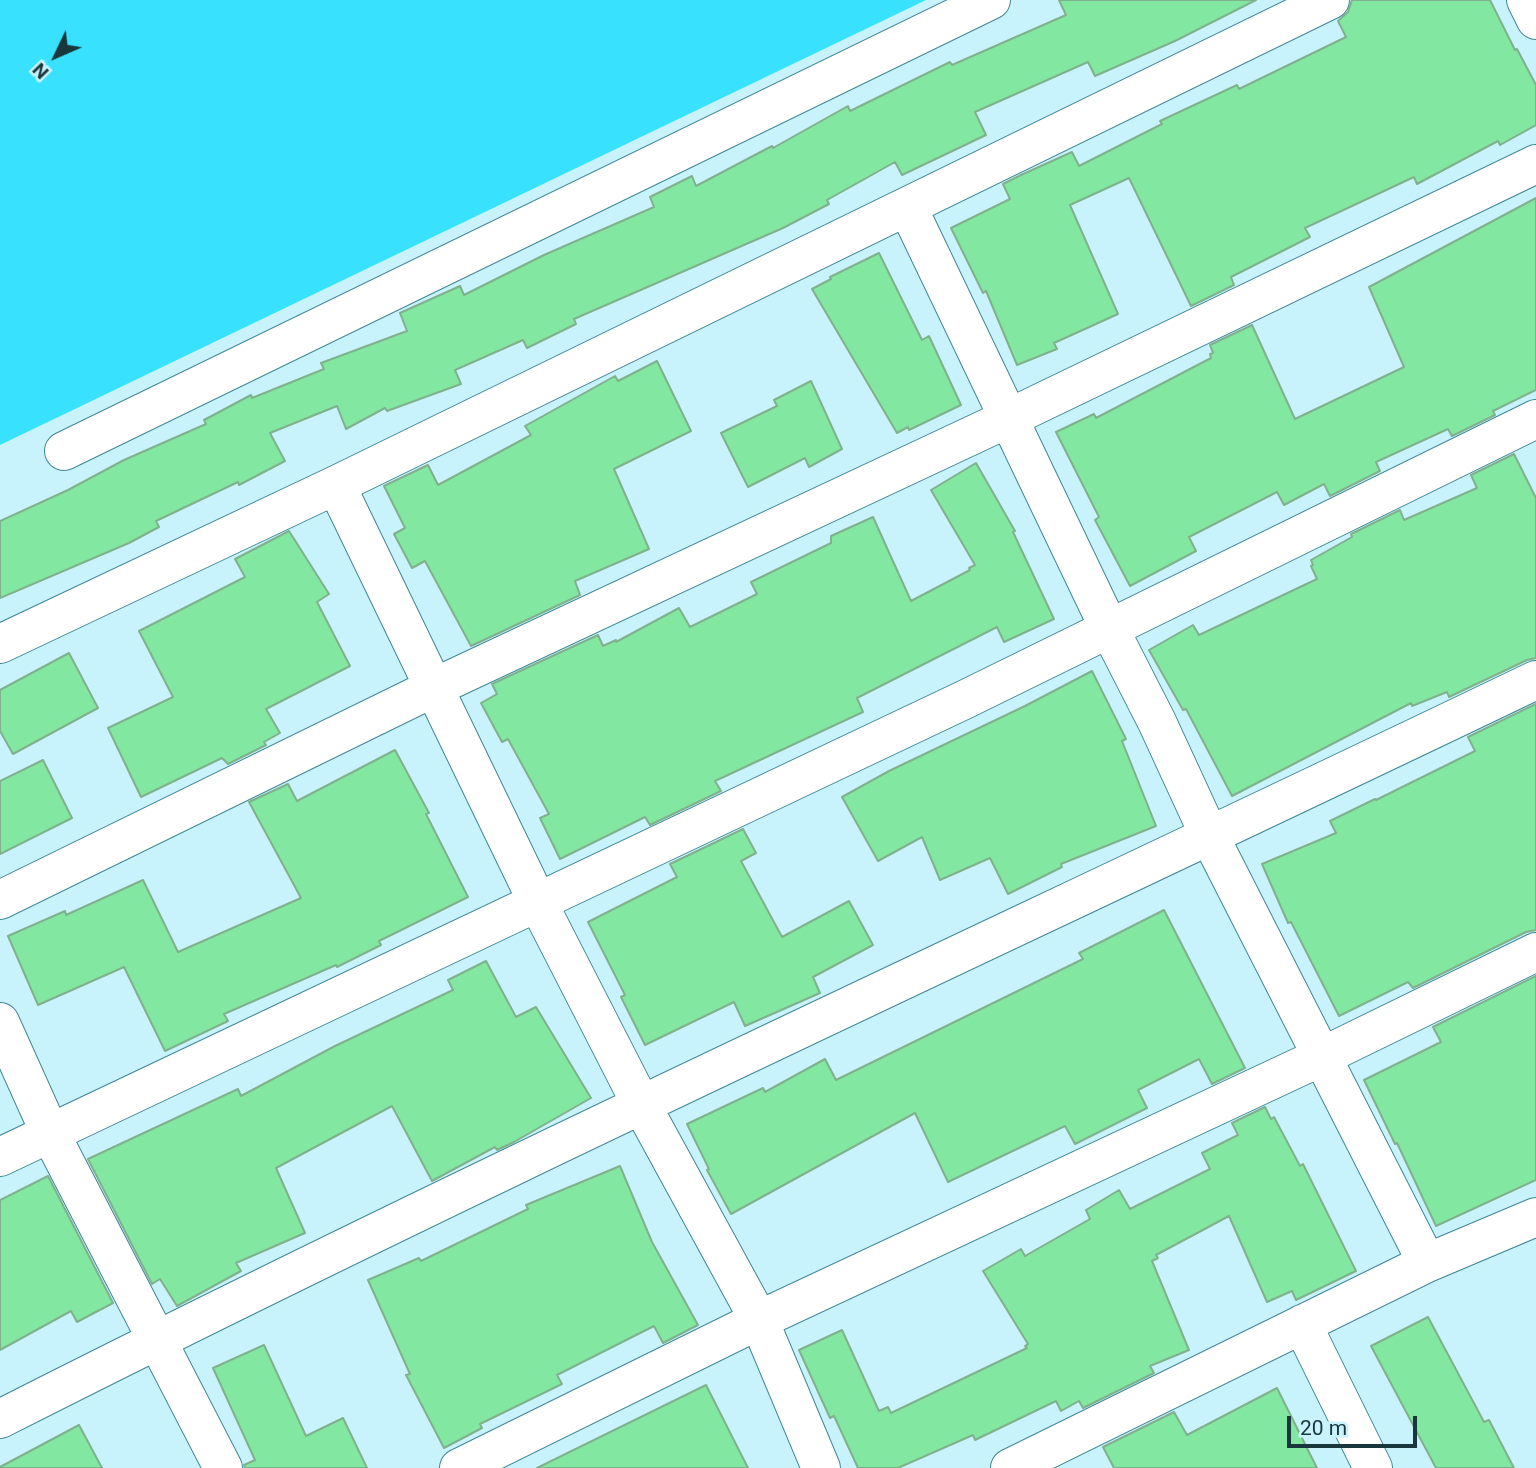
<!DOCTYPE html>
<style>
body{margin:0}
#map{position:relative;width:1536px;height:1468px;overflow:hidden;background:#c9f3fc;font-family:Roboto,sans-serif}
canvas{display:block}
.north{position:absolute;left:21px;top:21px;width:70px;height:70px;-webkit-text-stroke:5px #c9f3fc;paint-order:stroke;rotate:226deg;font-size:19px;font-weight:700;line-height:28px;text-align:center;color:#18363c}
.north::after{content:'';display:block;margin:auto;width:24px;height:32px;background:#18363c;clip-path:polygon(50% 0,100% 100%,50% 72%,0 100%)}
.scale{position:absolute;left:1287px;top:1416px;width:130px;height:32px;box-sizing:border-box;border:4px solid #18363c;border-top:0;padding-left:9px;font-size:21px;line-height:24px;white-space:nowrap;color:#18363c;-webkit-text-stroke:5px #c9f3fc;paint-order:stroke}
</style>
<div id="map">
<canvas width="1536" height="1468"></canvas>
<div class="north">N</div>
<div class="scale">20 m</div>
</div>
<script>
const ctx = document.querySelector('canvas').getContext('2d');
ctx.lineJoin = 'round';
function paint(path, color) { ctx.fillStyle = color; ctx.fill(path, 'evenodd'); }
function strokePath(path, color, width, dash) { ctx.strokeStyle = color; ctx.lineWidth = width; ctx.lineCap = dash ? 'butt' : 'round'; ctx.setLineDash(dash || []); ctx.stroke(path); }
paint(new Path2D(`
 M 0,0 L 926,0 L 0,445 Z`), '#38e2ff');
const building = new Path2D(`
 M 1059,0 L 1256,0 L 1175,41 L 1095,76 L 1088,62 L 975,112 L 986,135 L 902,175 L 895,162 L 827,200 L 829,204 L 783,228 L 574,319 L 576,324 L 527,348 L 523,340 L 455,370 L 461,384 L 387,411 L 385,408 L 346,429 L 337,406 L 270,433 L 285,461 L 239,485 L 238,482 L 156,521 L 159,527 L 129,543 L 0,598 L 0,521 L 68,490 L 124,460 L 206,424 L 204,420 L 251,395 L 252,398 L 324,369 L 321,363 L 407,331 L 400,313 L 460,286 L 464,295 L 544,255 L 654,207 L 650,197 L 692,176 L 696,186 L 772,146 L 773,148 L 848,106 L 850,111 L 950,62 L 952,65 L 1066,15 Z
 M 1352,0 L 1490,0 L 1515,50 L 1517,49 L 1536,85 L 1536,125 L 1500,145 L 1498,141 L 1417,184 L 1414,177 L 1305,228 L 1310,237 L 1231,277 L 1234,285 L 1191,306 L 1129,178 L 1070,205 L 1118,314 L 1054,343 L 1057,349 L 1017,365 L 986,291 L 983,293 L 951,228 L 1010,199 L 1003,184 L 1021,175 L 1072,152 L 1079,166 L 1162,124 L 1160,121 L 1237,85 L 1239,89 L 1346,37 L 1338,21 L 1348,12 Z
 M 1536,198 L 1536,390 L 1493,411 L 1495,415 L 1452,436 L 1448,429 L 1376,462 L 1380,471 L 1330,496 L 1324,484 L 1284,505 L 1277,492 L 1189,537 L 1196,551 L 1130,586 L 1095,520 L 1099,517 L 1056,432 L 1094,414 L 1096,418 L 1211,358 L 1210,354 L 1213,353 L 1210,345 L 1252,325 L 1295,419 L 1404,367 L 1369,287 Z
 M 879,253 L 922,340 L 929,336 L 961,405 L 909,430 L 908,427 L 897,433 L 812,289 L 831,279 L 830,277 Z
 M 657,361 L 691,431 L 614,469 L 649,549 L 575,581 L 580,595 L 471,646 L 425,561 L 412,568 L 394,534 L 405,528 L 384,486 L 428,465 L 438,485 L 531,435 L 525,426 L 615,376 L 618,381 Z
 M 811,381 L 842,449 L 809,467 L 805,458 L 748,487 L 721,433 L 777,406 L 774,400 Z
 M 1514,454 L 1536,498 L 1536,658 L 1527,660 L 1449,697 L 1447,692 L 1412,706 L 1411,703 L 1232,796 L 1186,709 L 1183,710 L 1149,650 L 1193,625 L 1199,635 L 1317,579 L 1311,566 L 1313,565 L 1311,560 L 1352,537 L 1351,534 L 1400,510 L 1404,520 L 1477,488 L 1471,475 Z
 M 976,463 L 1015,531 L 1013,532 L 1054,619 L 1004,642 L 997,627 L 857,698 L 863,712 L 715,781 L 721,791 L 650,825 L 645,817 L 560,859 L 540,818 L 549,814 L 508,739 L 502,742 L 481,703 L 497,694 L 492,684 L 598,635 L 603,646 L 616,640 L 616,642 L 679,608 L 690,627 L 757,594 L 751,582 L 831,543 L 831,536 L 873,517 L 911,601 L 970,570 L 969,568 L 975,565 L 931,490 Z
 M 289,531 L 329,594 L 317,602 L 350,666 L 266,709 L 280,733 L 264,742 L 266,745 L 228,764 L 222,758 L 141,797 L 108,728 L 173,697 L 139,631 L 245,577 L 235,559 Z
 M 69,653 L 98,708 L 13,754 L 0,731 L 0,690 Z
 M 1092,671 L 1126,739 L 1122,741 L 1156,826 L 1061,864 L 1062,867 L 1008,894 L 990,858 L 940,880 L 922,837 L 878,861 L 842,797 L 889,771 L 1025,706 Z
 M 1536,704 L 1536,930 L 1526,932 L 1413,988 L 1408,982 L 1339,1016 L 1291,922 L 1288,923 L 1262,864 L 1336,833 L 1330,821 L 1375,799 L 1376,800 L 1475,751 L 1468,737 Z
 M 395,750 L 429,813 L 426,814 L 468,897 L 379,941 L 381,945 L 337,967 L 336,965 L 224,1014 L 228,1021 L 165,1051 L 124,967 L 38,1005 L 8,936 L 65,911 L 66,915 L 143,880 L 178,952 L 301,898 L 249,802 L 288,784 L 297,801 Z
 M 43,760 L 72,818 L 0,854 L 0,781 Z
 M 743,829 L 756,853 L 741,861 L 782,937 L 849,901 L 873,945 L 813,977 L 820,993 L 745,1026 L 734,1002 L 645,1045 L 621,997 L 625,995 L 588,922 L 677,877 L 670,864 Z
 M 1164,910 L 1245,1068 L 1212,1084 L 1199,1059 L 1138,1090 L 1147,1108 L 1075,1144 L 1065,1126 L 948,1182 L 915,1113 L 731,1214 L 707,1170 L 709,1169 L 687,1124 L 763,1088 L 765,1092 L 825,1059 L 836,1080 L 1083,959 L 1079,953 Z
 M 486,961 L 516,1017 L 536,1007 L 591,1098 L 514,1142 L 497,1150 L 495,1147 L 432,1181 L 392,1106 L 276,1168 L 305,1233 L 236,1263 L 241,1271 L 177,1306 L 160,1279 L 152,1284 L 88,1159 L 238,1089 L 241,1096 L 335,1046 L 453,990 L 448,980 Z
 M 1536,976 L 1536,1180 L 1436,1226 L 1397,1143 L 1395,1144 L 1364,1080 L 1441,1042 L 1433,1027 Z
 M 1265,1107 L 1271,1119 L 1274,1117 L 1300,1166 L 1303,1164 L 1356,1271 L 1296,1300 L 1292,1291 L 1267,1302 L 1229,1216 L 1156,1255 L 1158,1258 L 1152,1261 L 1189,1350 L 1150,1366 L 1154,1373 L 1083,1408 L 1079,1401 L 1061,1411 L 1056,1401 L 975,1440 L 973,1435 L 898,1468 L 858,1468 L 834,1416 L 830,1418 L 799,1350 L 842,1330 L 879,1411 L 888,1407 L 891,1413 L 1027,1348 L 1025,1346 L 1028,1344 L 983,1271 L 1021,1249 L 1025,1256 L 1090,1219 L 1086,1210 L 1119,1190 L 1130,1209 L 1210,1169 L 1202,1153 L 1238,1135 L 1232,1123 Z
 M 620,1166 L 652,1242 L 698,1325 L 663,1343 L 654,1326 L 557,1375 L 562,1384 L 480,1424 L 482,1428 L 444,1448 L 406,1375 L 410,1374 L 368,1280 L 419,1258 L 421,1261 L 528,1209 L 526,1205 Z
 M 48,1176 L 113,1303 L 77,1322 L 71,1311 L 0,1350 L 0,1200 Z
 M 1428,1317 L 1484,1422 L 1489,1420 L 1514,1468 L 1436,1468 L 1371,1346 Z
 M 264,1345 L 306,1436 L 343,1418 L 367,1468 L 245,1468 L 244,1465 L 255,1460 L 213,1368 Z
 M 706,1385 L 748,1468 L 537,1468 Z
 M 1277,1388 L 1317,1468 L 1114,1468 L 1103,1447 L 1174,1412 L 1187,1435 Z
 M 79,1425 L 102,1468 L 0,1468 L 0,1467 Z`);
paint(building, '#82e7a1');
strokePath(building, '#80b18d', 2);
const minor = new Path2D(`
 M 1526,0 L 1536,20
 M 908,208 L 1109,628 L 1157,722 L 1210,837 L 1427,1263 L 1536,1217
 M 64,451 L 991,0
 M 336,485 L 537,901 L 642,1106 L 759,1320 L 821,1468
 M 0,644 L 336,485 L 1330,0
 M 0,900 L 433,688 L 1009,418 L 1536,164
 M 0,1022 L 50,1133 L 223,1468
 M 0,1157 L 966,699 L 1536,419
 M 1302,1324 L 1373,1468
 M 0,1419 C 507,1162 1024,926 1536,680
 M 459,1468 L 759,1320 L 1323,1056 L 1536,952
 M 1010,1468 L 1427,1263`);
strokePath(minor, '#408795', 40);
strokePath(minor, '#fff', 38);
</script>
